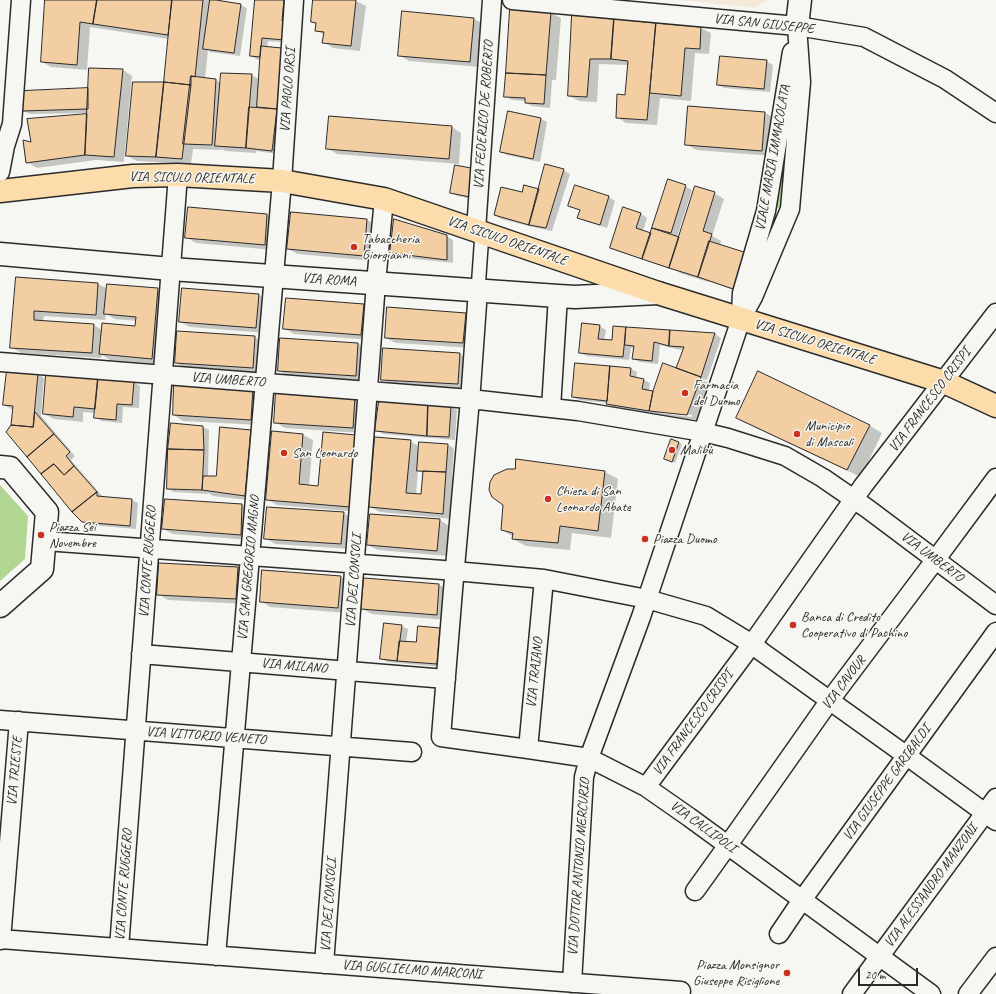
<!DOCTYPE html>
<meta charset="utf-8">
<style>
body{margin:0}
#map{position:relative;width:996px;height:994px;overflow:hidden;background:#f6f6f2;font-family:Caveat,sans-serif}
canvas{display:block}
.scale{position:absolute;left:858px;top:968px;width:60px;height:18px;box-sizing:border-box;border:2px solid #2b2b2b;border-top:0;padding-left:5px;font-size:12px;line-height:14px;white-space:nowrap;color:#2b2b2b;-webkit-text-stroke:3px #f6f6f2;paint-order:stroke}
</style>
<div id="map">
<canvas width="996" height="994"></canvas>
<div class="scale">20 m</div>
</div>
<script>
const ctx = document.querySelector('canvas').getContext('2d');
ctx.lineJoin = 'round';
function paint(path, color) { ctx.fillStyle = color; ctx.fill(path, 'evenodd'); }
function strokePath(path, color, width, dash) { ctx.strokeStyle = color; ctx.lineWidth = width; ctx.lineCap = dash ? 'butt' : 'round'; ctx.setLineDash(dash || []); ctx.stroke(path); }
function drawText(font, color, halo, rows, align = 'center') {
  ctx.font = font + ' Caveat,sans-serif'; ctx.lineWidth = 3; ctx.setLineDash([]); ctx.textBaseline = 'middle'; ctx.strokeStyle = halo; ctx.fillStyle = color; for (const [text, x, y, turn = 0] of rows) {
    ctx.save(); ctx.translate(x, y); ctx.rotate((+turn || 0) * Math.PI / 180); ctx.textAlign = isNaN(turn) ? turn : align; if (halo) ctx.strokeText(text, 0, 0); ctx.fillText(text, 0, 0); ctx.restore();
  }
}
paint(new Path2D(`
 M 680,0 L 768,0 L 755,8 Z`), '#f5eada');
paint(new Path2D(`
 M 790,101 L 783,209 L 774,207 Z
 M 0,485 L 28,516 L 25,559 L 0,581 Z`), '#b1d692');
paint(new Path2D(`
 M 46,0 L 211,0 L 241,5 L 247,8 L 240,56 L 210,52 L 208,50 L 205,79 L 216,80 L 221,83 L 251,75 L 259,79 L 261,60 L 258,60 L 251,56 L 256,0 L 290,0 L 291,43 L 268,41 L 267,48 L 281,49 L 278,154 L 256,151 L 256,153 L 226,151 L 221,149 L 221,150 L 193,149 L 191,164 L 137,161 L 127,156 L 164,83 L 169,39 L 90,27 L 87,70 L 51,67 L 42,62 Z
 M 314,0 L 356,1 L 366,6 L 360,51 L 333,48 L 324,42 L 324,35 L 316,30 L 317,25 L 312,21 Z
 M 403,12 L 474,19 L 484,24 L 480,67 L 409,61 L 399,55 Z
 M 551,13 L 561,18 L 556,80 L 552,80 L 550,108 L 532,106 L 526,103 L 526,101 L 512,100 L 505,96 Z
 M 573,16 L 701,28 L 711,33 L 709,54 L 695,53 L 691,101 L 660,98 L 657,125 L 626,123 L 617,117 L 626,96 L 628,65 L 599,64 L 597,102 L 579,101 L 569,96 Z
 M 766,61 L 773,65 L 770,92 L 724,88 L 718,85 Z
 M 123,70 L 132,76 L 124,162 L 96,160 L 37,168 L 27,162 L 32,143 L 88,115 L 88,113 L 30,114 L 23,111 L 24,92 L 88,89 Z
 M 689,107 L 765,113 L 775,118 L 772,156 L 696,150 L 686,144 Z
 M 509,112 L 541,119 L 547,122 L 540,162 L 507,155 L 501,152 Z
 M 452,127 L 461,133 L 459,164 L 337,154 L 327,148 Z
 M 456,166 L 477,200 L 457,196 L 451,193 Z
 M 563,170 L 570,174 L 552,231 L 537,228 L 501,219 L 495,215 L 523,193 L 540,190 Z
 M 668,181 L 685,186 L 692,190 L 677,237 L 680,238 L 714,193 L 724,199 L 712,236 L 721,241 L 720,245 L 742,293 L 708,281 L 708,282 L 680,273 L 677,271 L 617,251 L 611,248 L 624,208 L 641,214 L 647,218 L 643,231 L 651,234 Z
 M 576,187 L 609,197 L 615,201 L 607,228 L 585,221 L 579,217 L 581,211 L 570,206 Z
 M 189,208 L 267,215 L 277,221 L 274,250 L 196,243 L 186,237 Z
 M 292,213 L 367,220 L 377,225 L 374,261 L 298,254 L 288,249 Z
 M 446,236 L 453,240 L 453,263 L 398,257 L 391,253 Z
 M 17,278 L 98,284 L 108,289 L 157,289 L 167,295 L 161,364 L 110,360 L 102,355 L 101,358 L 21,353 L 11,347 ZM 106,314 L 115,319 L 137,321 L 136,327 L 102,330 L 94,325 L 43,321 L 44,316 L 105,320 Z
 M 183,289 L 259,295 L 269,301 L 266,333 L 190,327 L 180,322 Z
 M 364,305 L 373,311 L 371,340 L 294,334 L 284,328 Z
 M 465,314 L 475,319 L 473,348 L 396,343 L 386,338 Z
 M 599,326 L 606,330 L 604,341 L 613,342 L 614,327 L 715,334 L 721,338 L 707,380 L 703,379 L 703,380 L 710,384 L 697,420 L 660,416 L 656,414 L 650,413 L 653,393 L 651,393 L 648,413 L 613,407 L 607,403 L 579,400 L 573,397 L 631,369 L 637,372 L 636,379 L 644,380 L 650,383 L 649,391 L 653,392 L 680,371 L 684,350 L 676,349 L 660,345 L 658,364 L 640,362 L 633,359 L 634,349 L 631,348 L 629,360 L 587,356 L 580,353 ZM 659,411 L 692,415 L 692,417 L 659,413 Z
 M 254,337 L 264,342 L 262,373 L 186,368 L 176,363 Z
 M 358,344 L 368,349 L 366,381 L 289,376 L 279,371 Z
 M 460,354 L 469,359 L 468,389 L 392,385 L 383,379 Z
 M 759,372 L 870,426 L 882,433 L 861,477 L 750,425 L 737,418 Z
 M 38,374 L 44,378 L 41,416 L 75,456 L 71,460 L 103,497 L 132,500 L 138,503 L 136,529 L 90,525 L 83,521 L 12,425 L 13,409 L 11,409 L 4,405 Z
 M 47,376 L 134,382 L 140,386 L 139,408 L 123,407 L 122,423 L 102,421 L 95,417 L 96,413 L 83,412 L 83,422 L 54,419 L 44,414 Z
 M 252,389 L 262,395 L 260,425 L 183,421 L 174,415 Z
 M 355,398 L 365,403 L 362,433 L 285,428 L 275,422 Z
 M 451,407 L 457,410 L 455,440 L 383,434 L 376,430 Z
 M 172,424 L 203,427 L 209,430 L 208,477 L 217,477 L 250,431 L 260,436 L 255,501 L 213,496 L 208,493 L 208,494 L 174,492 L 168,489 Z
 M 273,432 L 303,435 L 313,440 L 309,486 L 360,512 L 277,505 L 267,499 Z
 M 671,440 L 682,444 L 675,463 L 668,460 Z
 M 410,441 L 420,447 L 420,443 L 448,445 L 454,448 L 452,477 L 456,479 L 453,519 L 380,512 L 370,507 ZM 418,470 L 423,473 L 421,495 L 416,495 Z
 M 517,460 L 605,472 L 618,479 L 611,538 L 572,533 L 570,550 L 526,546 L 513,539 L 514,537 L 502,530 L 516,470 Z
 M 166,500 L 242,505 L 252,511 L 250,540 L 173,534 L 163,529 Z
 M 343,513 L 353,519 L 351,549 L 275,544 L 265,538 Z
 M 440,520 L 449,526 L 447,556 L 378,550 L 368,545 Z
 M 160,564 L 238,568 L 248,574 L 246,604 L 168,600 L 158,594 Z
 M 341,577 L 350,583 L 348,613 L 270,607 L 261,601 Z
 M 364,579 L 439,585 L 449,590 L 447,620 L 372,614 L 362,609 Z
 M 401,626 L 408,629 L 406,642 L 417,643 L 440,629 L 446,632 L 443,667 L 387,662 L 381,658 Z`), '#0003');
const building = new Path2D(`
 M 45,0 L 97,0 L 93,24 L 80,22 L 77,65 L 41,62 Z
 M 97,0 L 172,0 L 168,35 L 93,24 Z
 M 172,0 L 203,0 L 195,77 L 191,76 L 191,85 L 164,82 Z
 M 210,0 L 216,0 L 241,4 L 234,53 L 203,49 Z
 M 255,0 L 284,0 L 282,21 L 286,22 L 284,40 L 262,38 L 260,57 L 250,56 Z
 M 313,0 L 356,0 L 351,46 L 322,43 L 324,32 L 315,31 L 316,23 L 311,22 Z
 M 510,9 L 551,12 L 546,75 L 506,73 Z
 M 402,11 L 474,18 L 470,62 L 398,56 Z
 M 572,15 L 614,19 L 611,59 L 590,59 L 587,97 L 568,96 Z
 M 614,19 L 656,23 L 647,120 L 616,118 L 617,94 L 625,95 L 628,61 L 611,59 Z
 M 656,23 L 701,27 L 700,49 L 685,48 L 681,96 L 650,93 Z
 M 261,46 L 282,48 L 277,109 L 257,107 Z
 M 720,56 L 767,60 L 764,89 L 717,85 Z
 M 89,68 L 123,69 L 114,157 L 85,155 Z
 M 221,73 L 252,74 L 246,148 L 215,146 Z
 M 506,73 L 546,75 L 544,104 L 525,103 L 525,98 L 504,97 Z
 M 191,76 L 216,79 L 212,145 L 183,144 Z
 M 133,82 L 164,82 L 156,157 L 126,156 Z
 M 164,82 L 191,85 L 182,159 L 156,157 Z
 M 88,88 L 88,109 L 22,111 L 23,91 Z
 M 688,106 L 765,112 L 762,151 L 685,145 Z
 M 249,107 L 277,109 L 272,151 L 246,148 Z
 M 508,111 L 541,118 L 533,159 L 500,152 Z
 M 87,114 L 85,155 L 26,163 L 23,140 L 31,142 L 27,119 Z
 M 329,116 L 452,126 L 449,159 L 326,149 Z
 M 545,164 L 564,169 L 546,228 L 529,225 Z
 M 455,165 L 476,169 L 470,197 L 450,193 Z
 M 668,179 L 686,185 L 671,233 L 652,228 Z
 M 524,185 L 539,189 L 529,225 L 494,215 L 501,187 L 522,192 Z
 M 575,185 L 609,196 L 600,225 L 577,218 L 580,210 L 568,206 Z
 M 695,186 L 715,192 L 703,231 L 712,234 L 698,277 L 669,268 Z
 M 188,207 L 267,214 L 265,245 L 185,238 Z
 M 623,207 L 641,213 L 636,228 L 651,233 L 642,259 L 610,248 Z
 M 291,212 L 367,219 L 364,256 L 287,249 Z
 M 394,219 L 447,235 L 447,260 L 390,253 Z
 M 652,228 L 679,237 L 669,268 L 642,259 Z
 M 709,241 L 747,253 L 736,290 L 698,277 Z
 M 16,277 L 98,283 L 96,315 L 34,311 L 34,320 L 94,324 L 92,353 L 10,348 Z
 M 107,284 L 158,288 L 152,359 L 99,354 L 102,323 L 135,326 L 136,317 L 104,314 Z
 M 182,288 L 259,294 L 256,328 L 179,322 Z
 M 286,298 L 364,304 L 361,335 L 283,329 Z
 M 387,307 L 466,313 L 463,343 L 385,338 Z
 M 582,323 L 600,325 L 598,339 L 612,340 L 613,326 L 626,327 L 623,357 L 579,353 Z
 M 626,327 L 670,330 L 669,346 L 654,342 L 652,361 L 632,359 L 634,346 L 625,345 Z
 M 670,330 L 715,333 L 701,377 L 676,368 L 684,347 L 669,346 Z
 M 177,331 L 255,336 L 253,368 L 175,363 Z
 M 280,338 L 358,343 L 356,376 L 278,371 Z
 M 383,348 L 460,353 L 458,384 L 381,380 Z
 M 575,363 L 610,366 L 607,401 L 572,397 Z
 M 663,363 L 701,377 L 687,415 L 649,411 L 653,391 Z
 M 610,366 L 631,368 L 630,376 L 644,379 L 642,389 L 653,391 L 649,411 L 606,404 L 607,401 Z
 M 7,370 L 38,373 L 33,427 L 11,425 L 13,406 L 3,405 Z
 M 758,371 L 870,425 L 847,470 L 736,418 Z
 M 46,375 L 98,378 L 95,409 L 74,407 L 73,417 L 43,414 Z
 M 98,378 L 134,381 L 132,405 L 117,404 L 116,420 L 94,418 Z
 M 174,384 L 253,388 L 251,420 L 173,415 Z
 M 276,391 L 355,397 L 353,428 L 274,423 Z
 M 379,401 L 428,405 L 427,436 L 375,431 Z
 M 428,405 L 451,406 L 449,437 L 427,436 Z
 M 35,412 L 54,434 L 27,457 L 6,432 L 11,425 L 33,427 Z
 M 171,423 L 203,426 L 204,450 L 168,449 Z
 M 220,427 L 251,430 L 245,496 L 202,490 L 203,476 L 216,476 Z
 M 272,431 L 303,434 L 299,484 L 318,486 L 323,432 L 356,435 L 350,507 L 266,500 Z
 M 54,434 L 70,452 L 66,456 L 74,466 L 64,475 L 54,464 L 41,474 L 27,457 Z
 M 375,437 L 411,440 L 406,493 L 421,494 L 423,471 L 446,472 L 443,514 L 369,507 Z
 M 671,439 L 679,442 L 672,462 L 664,459 Z
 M 419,442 L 448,444 L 446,472 L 417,471 Z
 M 168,449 L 204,450 L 202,490 L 167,489 Z
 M 516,459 L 605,471 L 598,531 L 560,526 L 558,543 L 512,539 L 513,533 L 501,530 L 503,505 L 492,497 L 489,490 L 490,482 L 494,475 L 507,469 L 515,469 Z
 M 54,464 L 64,475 L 74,466 L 97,492 L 72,512 L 41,474 Z
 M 97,492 L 97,496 L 132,499 L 130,526 L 82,522 L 72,512 Z
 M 165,499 L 242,504 L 241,535 L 162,529 Z
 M 267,507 L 344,512 L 341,544 L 264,539 Z
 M 370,514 L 440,519 L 437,551 L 367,545 Z
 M 159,563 L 238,567 L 236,599 L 157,595 Z
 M 262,570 L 341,576 L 338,608 L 260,602 Z
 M 364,578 L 439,584 L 437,615 L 361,609 Z
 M 384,623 L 402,625 L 397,661 L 380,659 Z
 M 418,626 L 440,628 L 437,664 L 397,661 L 399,641 L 416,642 Z`);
paint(building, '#f2cea2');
strokePath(building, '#2b2b2b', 1);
const pedestrian = new Path2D(`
 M 478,290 L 482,233`);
const minor = new Path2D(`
 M 512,0 L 797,26 L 864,37 L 945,79 L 996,113
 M 0,172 L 5,146 L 12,124 L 21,0
 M 476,230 L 492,0
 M 478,290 L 471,388 L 453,590 L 441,737 L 528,749 L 589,758 L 646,787 L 689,817 L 931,994
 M 741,314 L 742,293 L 766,211 L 792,52
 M 0,362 L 470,399 L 578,411 L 703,432 L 728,438 L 785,456 L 823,478 L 868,509 L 996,605
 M 551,408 L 558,296
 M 45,541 L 443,570 L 544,579 L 647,599 L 706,616 L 752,644 L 762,652 L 907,756 L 996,821
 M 141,654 L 446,679
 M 0,720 L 412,752
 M 528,749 L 544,579
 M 646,787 L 752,644 L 863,486 L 996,313
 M 695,891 L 728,845 L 830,700 L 936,559 L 996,478
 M 779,934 L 802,900 L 996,632
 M 0,939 L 681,991
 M 1,940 L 19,721
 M 119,948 L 178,175
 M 216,956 L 282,181 L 294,0
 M 324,964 L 376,283 L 384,199
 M 572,983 L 584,777 L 589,758 L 641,617 L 741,319 L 753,297 L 790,209 L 801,82 L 797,26
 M 852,994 L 996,798
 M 968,994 L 996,957`);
const tertiary = new Path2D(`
 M 797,26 L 800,0
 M 0,254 L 171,269 L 558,296 L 575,297 L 658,293
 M 0,467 L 10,468 L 47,512 L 42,569 L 0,606`);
const primary = new Path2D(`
 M 0,191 L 133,176 L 178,175 L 282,181 L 384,199 L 658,293 L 944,382 L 996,406`);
strokePath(pedestrian, '#2b2b2b', 16);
strokePath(minor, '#2b2b2b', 21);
strokePath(tertiary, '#2b2b2b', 25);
strokePath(primary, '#2b2b2b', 25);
strokePath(pedestrian, '#f6f6f2', 13);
strokePath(minor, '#f6f6f2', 18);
strokePath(tertiary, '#f6f6f2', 22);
strokePath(primary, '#fddcac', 22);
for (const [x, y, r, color] of [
 [354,247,4,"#c8321e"],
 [685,393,4,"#c8321e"],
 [797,434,4,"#c8321e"],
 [672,450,4,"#c8321e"],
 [284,453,4,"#c8321e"],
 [548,499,4,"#c8321e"],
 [41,535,4,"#c8321e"],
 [645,539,4,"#c8321e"],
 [793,625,4,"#c8321e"],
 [787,973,4,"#c8321e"]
]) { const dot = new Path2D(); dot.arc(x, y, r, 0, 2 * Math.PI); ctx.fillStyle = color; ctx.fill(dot); strokePath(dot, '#f6f6f2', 1.5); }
drawText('14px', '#2b2b2b', '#f6f6f2', [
 ["VIA SAN GIUSEPPE",764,24,6],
 ["VIA PAOLO ORSI",288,90,-86],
 ["VIA FEDERICO DE ROBERTO",484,115,-86],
 ["VIALE MARIA IMMACOLATA",773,158,-80],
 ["VIA SICULO ORIENTALE",192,178,1],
 ["VIA SICULO ORIENTALE",507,241,19],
 ["VIA ROMA",329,280,4],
 ["VIA SICULO ORIENTALE",815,342,17],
 ["VIA UMBERTO",228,380,4],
 ["VIA FRANCESCO CRISPI",930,400,-53],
 ["VIA UMBERTO",932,557,37],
 ["VIA CONTE RUGGERO",148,562,-86],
 ["VIA SAN GREGORIO MAGNO",249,568,-85],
 ["VIA DEI CONSOLI",354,581,-86],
 ["VIA MILANO",294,666,5],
 ["VIA TRAIANO",535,673,-84],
 ["VIA CAVOUR",844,683,-53],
 ["VIA FRANCESCO CRISPI",693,723,-54],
 ["VIA VITTORIO VENETO",206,736,4],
 ["VIA TRIESTE",15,771,-85],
 ["VIA GIUSEPPE GARIBALDI",887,783,-54],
 ["VIA CALLIPOLI",703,827,36],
 ["VIA DOTTOR ANTONIO MERCURIO",579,867,-86],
 ["VIA CONTE RUGGERO",124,885,-86],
 ["VIA ALESSANDRO MANZONI",931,886,-54],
 ["VIA DEI CONSOLI",329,905,-86],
 ["VIA GUGLIELMO MARCONI",412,970,4]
]);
drawText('14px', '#2b2b2b', '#f6f6f2', [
 ["Tabaccheria",362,239],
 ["Giorgianni",362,255],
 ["Farmacia",693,385],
 ["del Duomo",693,401],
 ["Municipio",805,426],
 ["di Mascali",805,442],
 ["Malibù",680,450],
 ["San Leonardo",292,453],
 ["Chiesa di San",556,491],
 ["Leonardo Abate",556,507],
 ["Piazza Sei",49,527],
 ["Novembre",49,543],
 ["Piazza Duomo",653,539],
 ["Banca di Credito",801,617],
 ["Cooperativo di Pachino",801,633],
 ["Piazza Monsignor",779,965,"right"],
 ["Giuseppe Risiglione",779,981,"right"]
], 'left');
</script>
